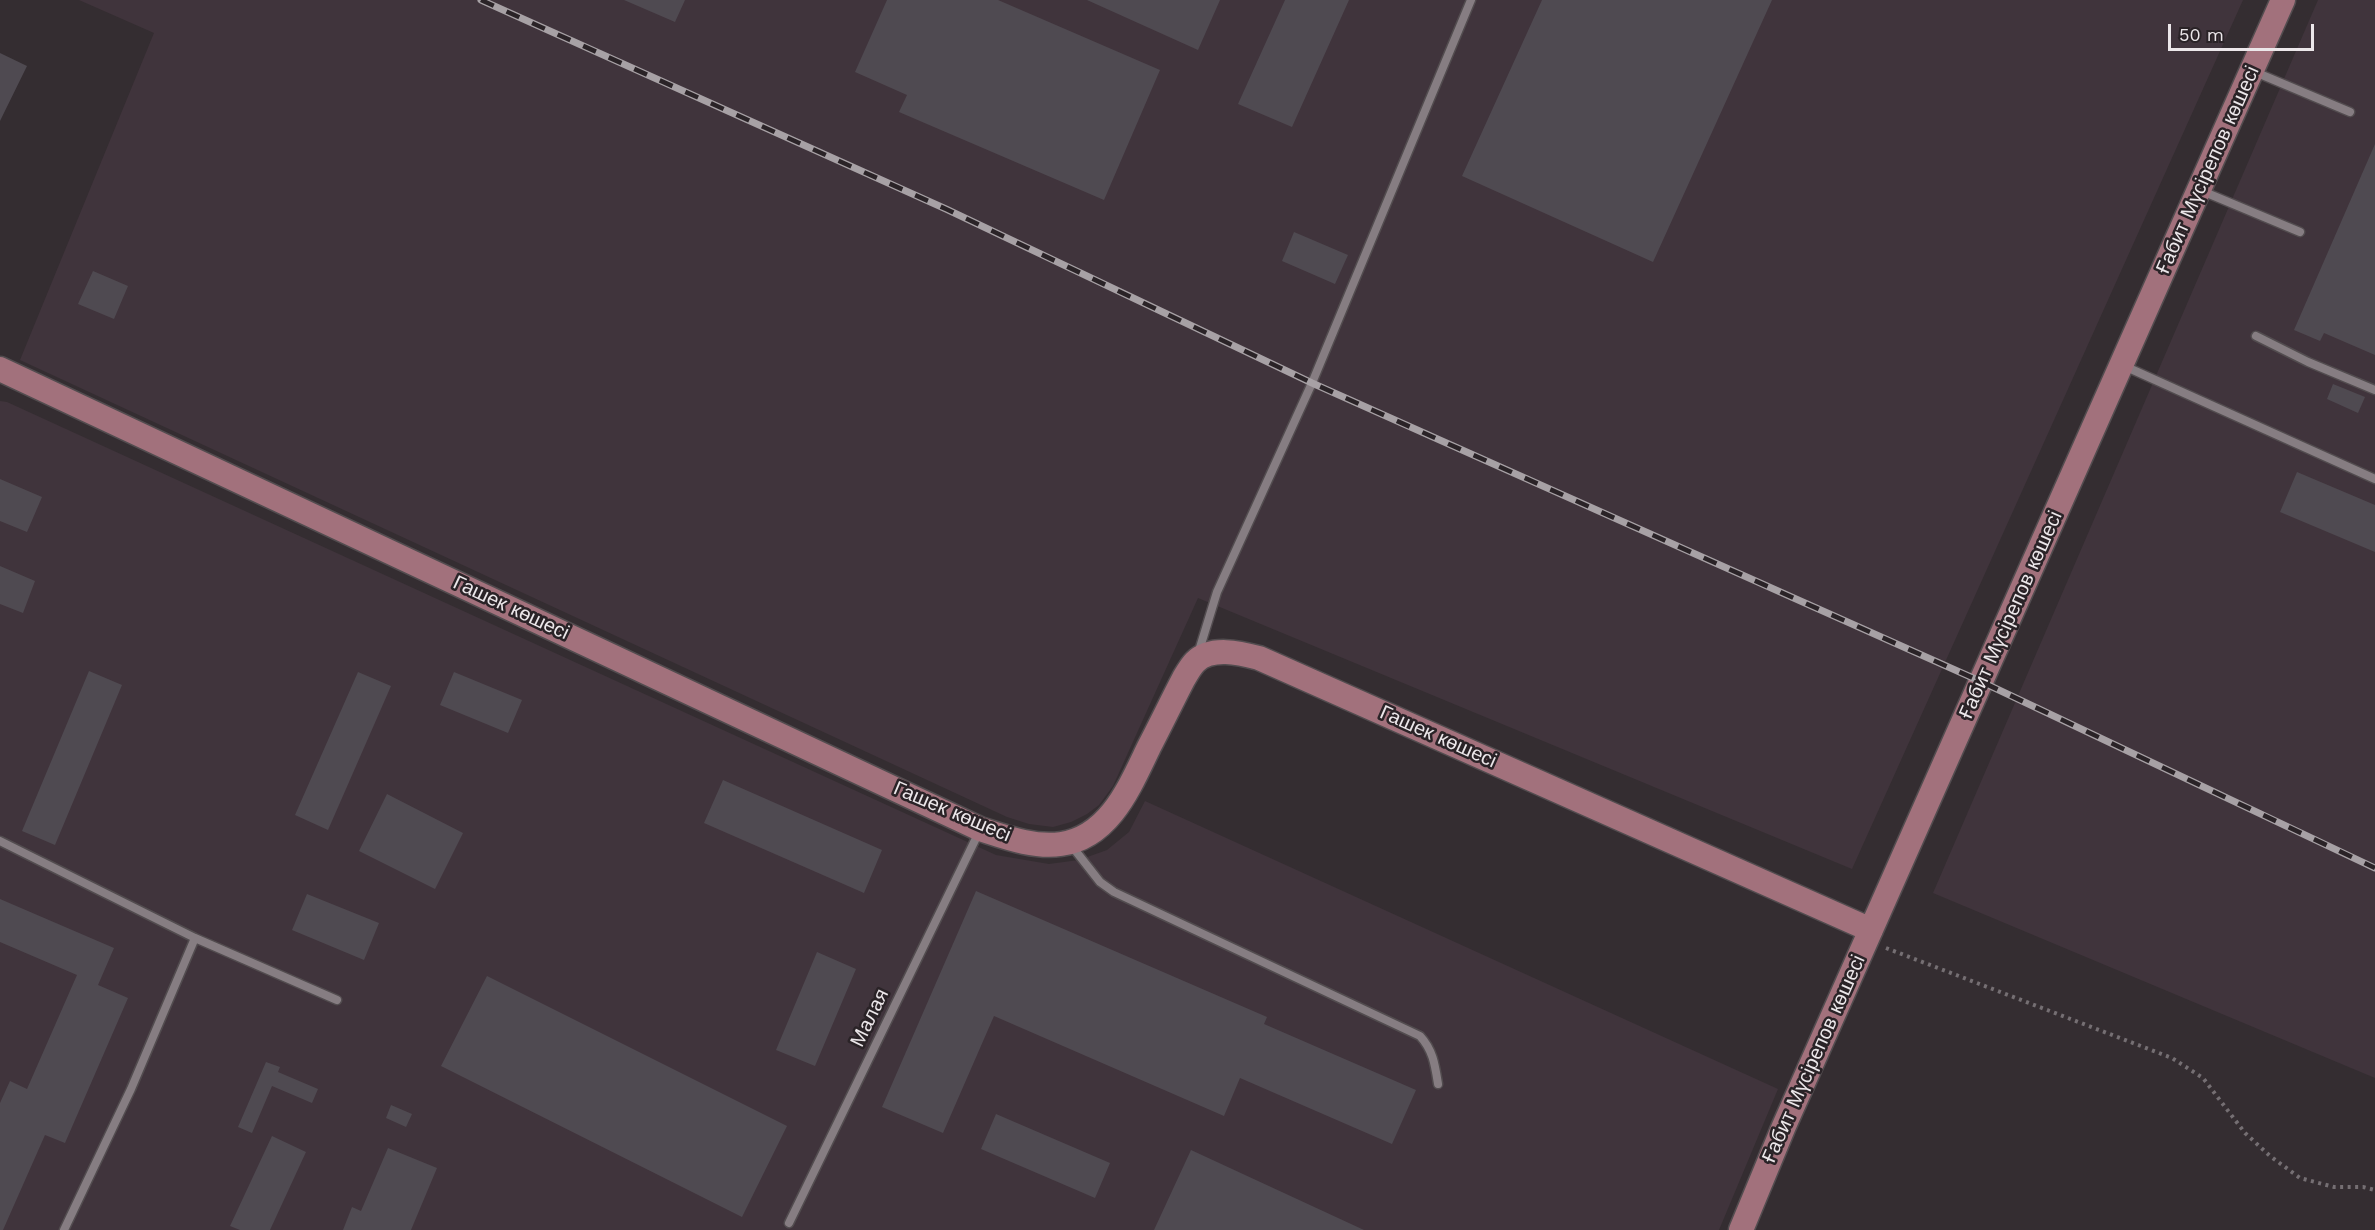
<!DOCTYPE html>
<meta charset="utf-8">
<style>
body{margin:0}
#map{position:relative;width:2375px;height:1230px;overflow:hidden;background:#342d31;font-family:"Work Sans",sans-serif}
canvas{display:block}
.scale{position:absolute;left:2168px;top:24px;width:146px;height:27px;box-sizing:border-box;border:3px solid #ece7ea;border-top:0;padding-left:8px;font-size:18px;line-height:21px;white-space:nowrap;color:#ece7ea;-webkit-text-stroke:4px #2a2327;paint-order:stroke}
</style>
<div id="map">
<canvas width="2375" height="1230"></canvas>
<div class="scale">50 m</div>
</div>
<script>
const ctx = document.querySelector('canvas').getContext('2d');
ctx.lineJoin = 'round';
function paint(path, color) { ctx.fillStyle = color; ctx.fill(path, 'evenodd'); }
function strokePath(path, color, width, dash) { ctx.strokeStyle = color; ctx.lineWidth = width; ctx.lineCap = dash ? 'butt' : 'round'; ctx.setLineDash(dash || []); ctx.stroke(path); }
function drawText(font, color, halo, rows, align = 'center') {
  ctx.font = font + ' "Work Sans",sans-serif'; ctx.lineWidth = 5; ctx.setLineDash([]); ctx.textBaseline = 'middle'; ctx.strokeStyle = halo; ctx.fillStyle = color; for (const [text, x, y, turn = 0] of rows) {
    ctx.save(); ctx.translate(x, y); ctx.rotate((+turn || 0) * Math.PI / 180); ctx.textAlign = isNaN(turn) ? turn : align; if (halo) ctx.strokeText(text, 0, 0); ctx.fillText(text, 0, 0); ctx.restore();
  }
}
paint(new Path2D(`
 M 79,0 L 2243,0 L 1852,869 L 1198,598 L 1113,786 L 1099,805 L 1087,814 L 1071,822 L 1053,827 L 1029,824 L 1007,817 L 20,360 L 154,33 Z
 M 2318,0 L 2375,0 L 2375,1078 L 1933,893 Z
 M 0,401 L 7,402 L 996,855 L 1049,864 L 1079,860 L 1107,850 L 1129,832 L 1145,801 L 1778,1089 L 1719,1230 L 0,1230 Z`), '#40343c');
paint(new Path2D(`
 M 624,0 L 685,0 L 675,22 Z
 M 887,0 L 998,0 L 1160,70 L 1104,200 L 899,112 L 907,95 L 855,72 Z
 M 1087,0 L 1220,0 L 1198,50 Z
 M 1285,0 L 1349,0 L 1292,127 L 1238,104 Z
 M 1542,0 L 1772,0 L 1653,262 L 1462,176 Z
 M 0,53 L 27,66 L 0,121 Z
 M 2375,144 L 2375,355 L 2324,333 L 2320,341 L 2294,330 Z
 M 1294,232 L 1348,255 L 1335,284 L 1282,261 Z
 M 93,271 L 128,286 L 114,319 L 78,304 Z
 M 2333,384 L 2365,397 L 2358,413 L 2327,399 Z
 M 2297,472 L 2375,505 L 2375,552 L 2280,512 Z
 M 0,479 L 42,497 L 27,532 L 0,521 Z
 M 0,566 L 35,581 L 23,613 L 0,604 Z
 M 89,671 L 122,685 L 55,845 L 22,831 Z
 M 358,672 L 391,686 L 328,830 L 295,815 Z
 M 454,672 L 522,700 L 508,733 L 440,705 Z
 M 723,780 L 882,850 L 864,893 L 704,823 Z
 M 387,794 L 463,833 L 435,889 L 359,851 Z
 M 976,891 L 1267,1017 L 1264,1024 L 1416,1090 L 1392,1144 L 1240,1078 L 1224,1116 L 994,1016 L 943,1133 L 882,1107 Z
 M 307,894 L 379,923 L 364,960 L 292,930 Z
 M 0,899 L 114,948 L 98,985 L 128,998 L 65,1143 L 45,1135 L 3,1230 L 0,1230 L 0,1103 L 10,1081 L 27,1089 L 77,975 L 0,942 Z
 M 817,952 L 856,969 L 815,1066 L 776,1050 Z
 M 487,976 L 787,1126 L 742,1217 L 441,1066 Z
 M 266,1062 L 280,1067 L 278,1072 L 318,1089 L 312,1103 L 272,1086 L 252,1133 L 238,1127 Z
 M 391,1105 L 412,1114 L 406,1127 L 386,1118 Z
 M 996,1114 L 1110,1163 L 1095,1198 L 981,1149 Z
 M 272,1136 L 306,1152 L 270,1230 L 240,1230 L 230,1226 Z
 M 388,1148 L 437,1168 L 411,1230 L 343,1230 L 352,1207 L 361,1211 Z
 M 1191,1150 L 1364,1230 L 1154,1230 Z`), '#4f4a51');
const lane = new Path2D(`
 M 2255,72 L 2350,112
 M 2202,191 L 2300,232
 M 2256,336 L 2308,362 L 2375,390
 M 2122,365 L 2375,479
 M 1198,654 L 1217,592 L 1312,383 L 1471,0
 M 0,841 L 195,938 L 337,1000
 M 1071,845 L 1100,882 L 1114,892 L 1420,1036 C 1433,1050 1435,1065 1438,1084
 M 789,1223 L 979,832
 M 64,1230 L 131,1089 L 195,938`);
const secondary = new Path2D(`
 M 0,369 L 980,829 C 1005,837 1034,848 1061,844 C 1110,837 1130,786 1149,747 C 1161,724 1172,701 1184,678 C 1187,673 1191,666 1195,662 C 1211,646 1240,653 1259,658 L 1871,930
 M 1741,1230 L 1784,1126 L 2283,0`);
strokePath(lane, '#524c4f', 11);
strokePath(secondary, '#524c4f', 27);
strokePath(new Path2D(`
 M 1886,948 L 2172,1058 L 2203,1078 L 2245,1133 L 2270,1156 L 2300,1178 L 2334,1187 L 2363,1187 L 2375,1190`), '#756f73', 4, [3, 4.5]);
strokePath(lane, '#867d82', 8);
strokePath(secondary, '#a2717c', 24);
const rail = new Path2D(`
 M 481,0 L 946,209 L 1312,383 L 1982,682 L 2375,868`);
strokePath(rail, '#a7a1a5', 7);
strokePath(rail, '#2a2327', 4.5, [14]);
drawText('20px', '#ece7ea', '#2a2327', [
 ["Ғабит Мүсірепов көшесі",2208,170,-66],
 ["Гашек көшесі",511,608,25],
 ["Ғабит Мүсірепов көшесі",2011,615,-66],
 ["Гашек көшесі",1438,737,24],
 ["Гашек көшесі",952,812,23],
 ["Малая",870,1018,-64],
 ["Ғабит Мүсірепов көшесі",1814,1059,-66]
]);
</script>
